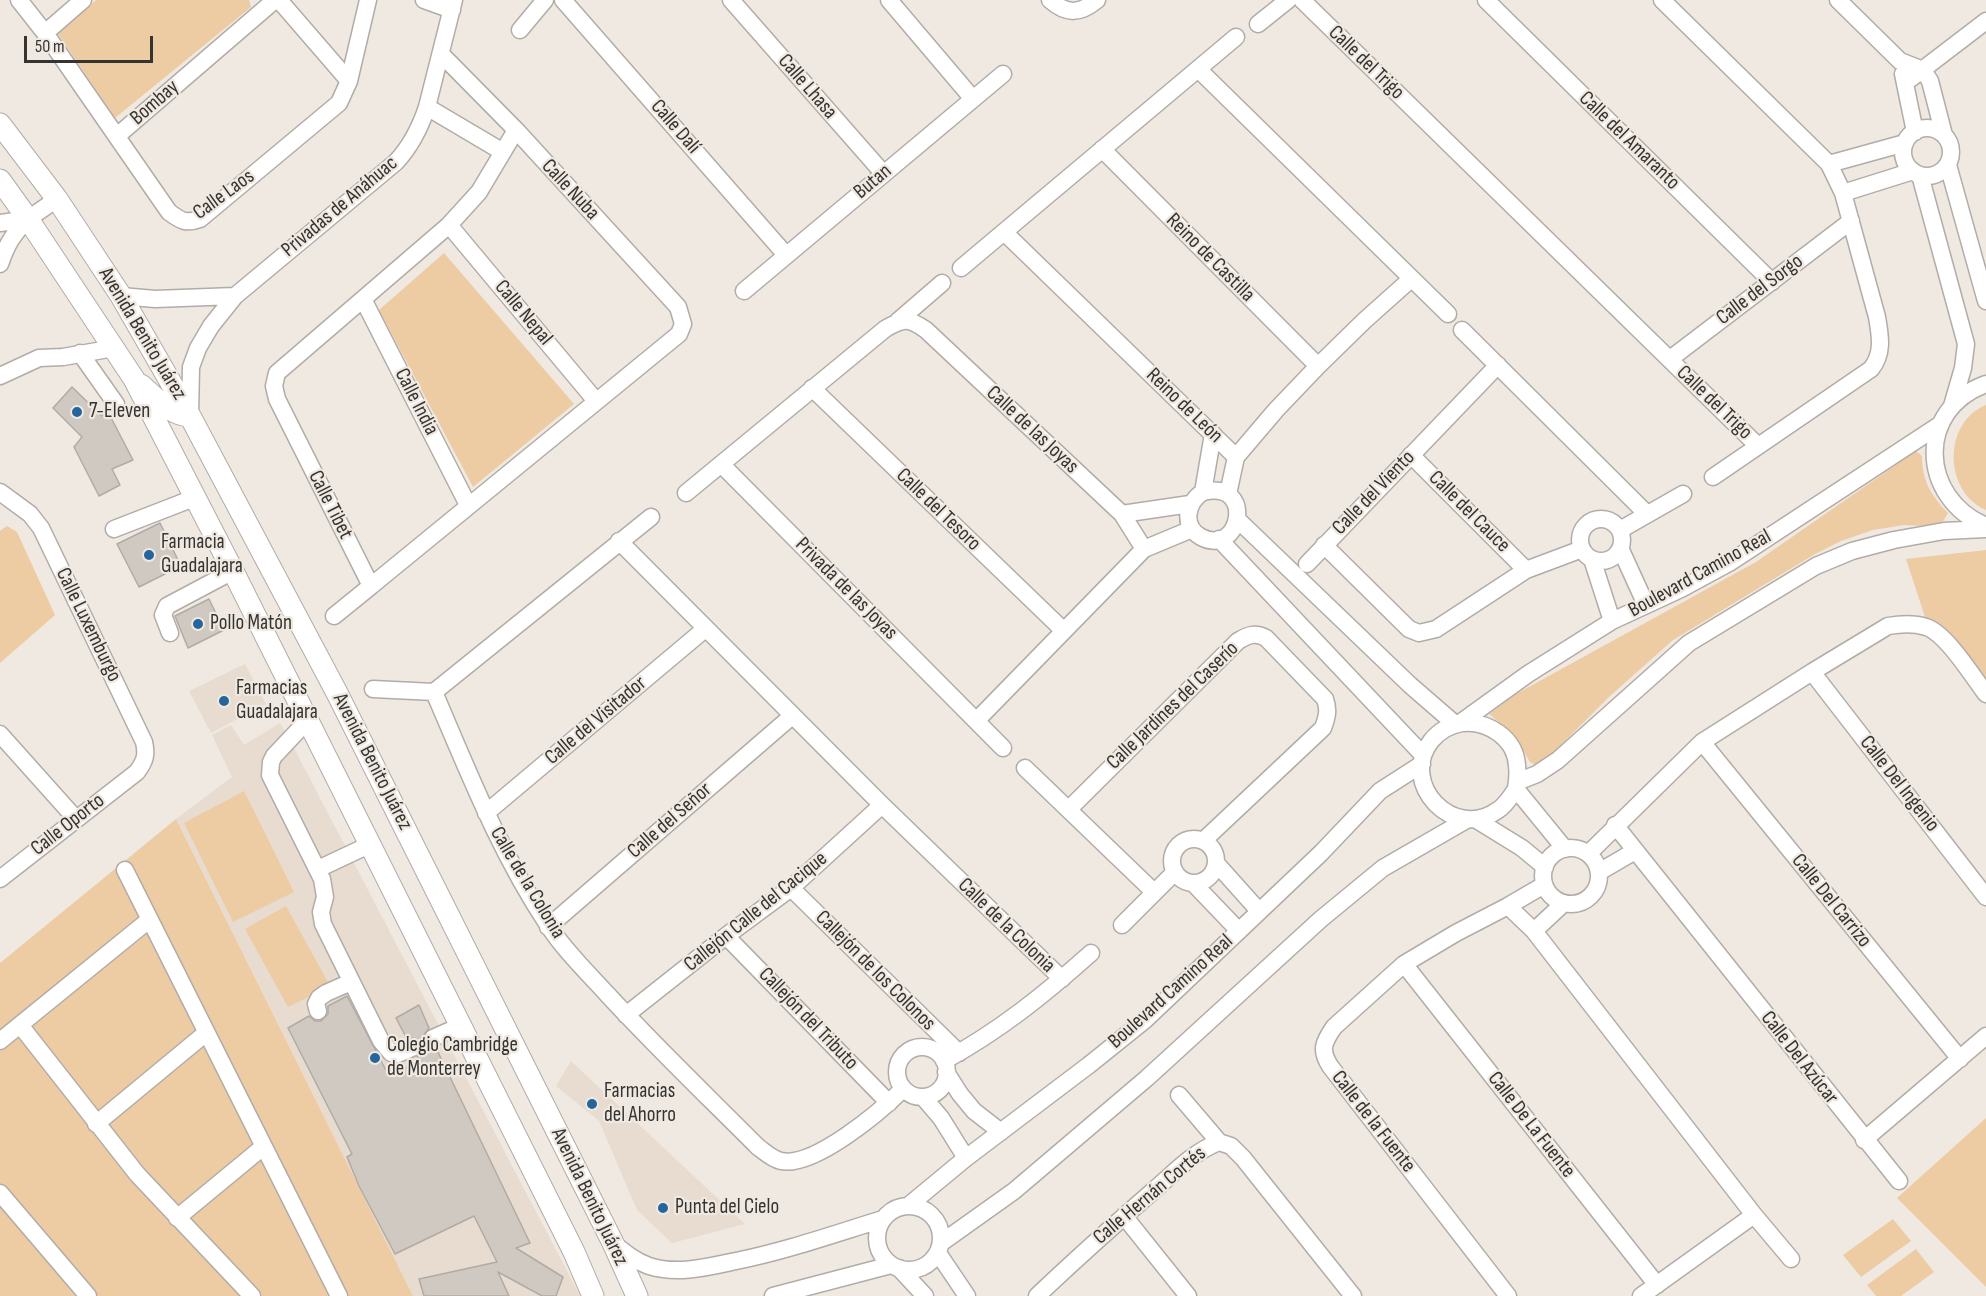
<!DOCTYPE html>
<meta charset="utf-8">
<style>
body{margin:0}
#map{position:relative;width:1986px;height:1296px;overflow:hidden;background:#efe9e2;font-family:"Sofia Sans Condensed",sans-serif}
canvas{display:block}
.scale{position:absolute;left:24px;top:36px;width:129px;height:27px;box-sizing:border-box;border:3px solid #363431;border-top:0;padding-left:8px;font-size:18px;line-height:21px;white-space:nowrap;color:#363431;-webkit-text-stroke:4px #efe9e2;paint-order:stroke}
</style>
<div id="map">
<canvas width="1986" height="1296"></canvas>
<div class="scale">50 m</div>
</div>
<script>
const ctx = document.querySelector('canvas').getContext('2d');
ctx.lineJoin = 'round';
function paint(path, color) { ctx.fillStyle = color; ctx.fill(path, 'evenodd'); }
function strokePath(path, color, width, dash) { ctx.strokeStyle = color; ctx.lineWidth = width; ctx.lineCap = dash ? 'butt' : 'round'; ctx.setLineDash(dash || []); ctx.stroke(path); }
function drawText(font, color, halo, rows, align = 'center') {
  ctx.font = font + ' "Sofia Sans Condensed",sans-serif'; ctx.lineWidth = 4.5; ctx.setLineDash([]); ctx.textBaseline = 'middle'; ctx.strokeStyle = halo; ctx.fillStyle = color; for (const [text, x, y, turn = 0] of rows) {
    ctx.save(); ctx.translate(x, y); ctx.rotate((+turn || 0) * Math.PI / 180); ctx.textAlign = isNaN(turn) ? turn : align; if (halo) ctx.strokeText(text, 0, 0); ctx.fillText(text, 0, 0); ctx.restore();
  }
}
paint(new Path2D(`
 M 245,664 L 266,704 L 211,733 L 189,691 Z
 M 280,723 L 286,733 L 580,1296 L 413,1296 L 176,819 L 232,777 L 212,735 L 231,725 L 244,745 Z
 M 571,1061 L 745,1224 L 672,1243 L 637,1210 L 599,1121 L 556,1086 Z`), '#e7dccf');
paint(new Path2D(`
 M 96,0 L 249,0 L 251,7 L 115,118 L 58,34 Z
 M 444,253 L 574,404 L 473,487 L 379,310 Z
 M 1986,405 L 1986,510 C 1944,492 1942,423 1986,405 Z
 M 1916,451 L 1922,456 C 1922,480 1931,496 1948,513 L 1942,523 L 1924,526 L 1904,525 L 1873,530 L 1841,541 L 1815,554 L 1673,640 L 1610,696 L 1548,758 L 1538,766 L 1530,762 L 1514,735 L 1489,714 L 1516,694 L 1756,562 Z
 M 7,526 L 17,532 L 55,615 L 0,663 L 0,531 Z
 M 1986,550 L 1986,684 L 1939,624 L 1925,617 L 1906,559 Z
 M 244,791 L 294,892 L 233,922 L 184,823 Z
 M 176,819 L 413,1296 L 0,1296 L 0,963 Z
 M 286,906 L 330,986 L 288,1007 L 245,929 Z
 M 1986,1118 L 1986,1287 L 1897,1198 Z
 M 1893,1219 L 1911,1241 L 1861,1277 L 1843,1255 Z
 M 1916,1249 L 1934,1272 L 1901,1296 L 1876,1296 L 1867,1285 Z`), '#edcba3');
const building = new Path2D(`
 M 72,387 L 102,416 L 107,410 L 133,460 L 112,469 L 120,485 L 99,496 L 74,447 L 82,437 L 53,408 Z
 M 160,523 L 181,566 L 139,587 L 117,544 Z
 M 209,599 L 224,630 L 188,648 L 175,616 Z
 M 347,996 L 389,1076 L 419,1061 L 417,1057 L 422,1050 L 421,1043 L 414,1038 L 407,1039 L 396,1018 L 419,1005 L 429,1028 L 423,1036 L 424,1043 L 427,1047 L 436,1048 L 530,1243 L 516,1248 L 563,1277 L 556,1296 L 542,1296 L 498,1272 L 509,1296 L 424,1296 L 419,1279 L 497,1262 L 474,1216 L 395,1254 L 359,1186 L 347,1157 L 352,1154 L 288,1028 L 309,1016 L 315,1021 L 321,1021 L 328,1014 L 328,1006 Z`);
paint(building, '#cfc9c2');
strokePath(building, '#b1aba5', 1.5);
strokePath(new Path2D(`
 M 412,1048 L 433,1038`), '#cac5bf', 16, [16, 8]);
const minor = new Path2D(`
 M 19,0 L 45,33 L 169,212 C 181,221 186,224 200,219 L 339,103 L 349,81 L 368,0
 M 279,0 L 349,81
 M 424,0 L 452,10
 M 563,0 L 786,255
 M 731,0 L 883,173
 M 889,0 L 973,99
 M 1050,0 C 1067,15 1080,14 1097,0
 M 1302,0 L 1757,445
 M 1486,0 L 1772,282
 M 1662,0 L 1829,164 L 1843,193 L 1877,317 C 1880,335 1884,353 1871,369 L 1713,477
 M 1838,0 L 1900,61 L 1923,70 L 1930,81 L 1944,135
 M 1258,24 L 1288,0
 M 520,30 L 545,0
 M 45,33 L 83,0
 M 441,54 L 516,130 L 678,307 L 683,324 L 679,334 L 371,586 L 277,399 L 274,386 L 277,373 L 449,225 L 479,192 L 516,130
 M 1198,69 L 1448,314
 M 1903,74 L 1915,132
 M 1905,83 L 1986,21
 M 427,107 L 503,152
 M1903 152a24 24 0 1 1 48 0a24 24 0 1 1-48 0Z
 M 117,136 L 275,0
 M 1102,149 L 1318,366
 M 1829,164 L 1905,143
 M 1948,165 L 1986,301
 M 1920,175 L 1966,344 L 1963,368 L 1952,406
 M 1843,193 L 1913,171
 M 0,223 L 28,219 L 57,199
 M 449,225 L 596,401
 M 1004,232 L 1236,457
 M 0,264 C 7,244 13,234 28,219
 M 961,268 L 1236,37
 M 744,291 L 1003,74
 M 121,296 L 155,299 L 235,296
 M 363,299 L 468,505
 M 898,321 L 942,283
 M 1462,330 L 1647,514
 M 80,353 L 116,404
 M 1670,359 L 1851,221
 M 0,376 L 39,358 L 63,357 L 114,348
 M 1986,384 C 1916,409 1919,498 1986,526
 M 812,388 L 1064,631
 M 190,416 L 191,367 L 198,348 L 211,326 L 235,296 L 396,162 C 411,146 420,128 427,107 L 454,0
 M 1411,455 L 1526,570
 M 721,464 L 1003,748
 M 0,492 L 30,514 L 41,528 L 144,742 C 147,755 145,761 137,772 L 0,879
 M 1203,492 C 1256,479 1241,558 1201,537 C 1181,526 1187,502 1203,492 L 1213,434
 M 686,493 L 885,329 C 904,318 909,318 926,330 L 1122,514 L 1144,549
 M 1228,494 L 1236,457 L 1276,410 L 1318,366 L 1364,321 L 1411,279
 M 1122,514 L 1190,504
 M1580 540a21 21 0 1 1 42 0a21 21 0 1 1-42 0Z
 M 1238,520 L 1410,685 L 1455,724
 M 114,529 L 194,498
 M 1620,530 L 1683,494
 M 1219,539 L 1423,755
 M 619,541 L 882,805 L 1062,979
 M 1324,545 L 1409,629 L 1419,633 L 1436,629 L 1526,570 L 1582,549
 M 1621,550 L 1646,605
 M 1592,559 L 1612,621
 M 1307,564 L 1498,365
 M 334,616 L 371,586
 M 170,633 L 163,615 L 167,606 L 233,571
 M 1812,672 L 1986,897
 M 373,689 L 434,692
 M 434,692 C 468,771 500,853 548,925 C 564,950 587,972 607,994 C 656,1047 707,1096 758,1147 C 765,1152 772,1159 781,1161 C 814,1168 881,1111 903,1089
 M 434,692 L 651,517
 M 977,720 L 1144,549 L 1192,529
 M 307,721 L 274,756 L 271,762 L 270,775 L 322,879 L 325,897 L 321,912 L 323,924 L 381,1041 L 391,1053 L 398,1054 L 412,1048
 M 1460,723 L 1528,674 L 1612,621 L 1681,589 L 1729,563 L 1941,424
 M 0,734 L 76,819
 M 1702,742 L 1960,1059
 M 1025,768 L 1154,892
 M 1517,782 L 1537,774 L 1558,760 L 1689,643 L 1816,566 L 1852,551 L 1894,540 L 1944,531 L 1986,529
 M 1516,789 C 1511,796 1506,805 1498,810 C 1454,842 1398,784 1431,741 C 1439,731 1450,725 1462,723 C 1488,720 1516,739 1517,766 C 1518,773 1517,782 1516,789 L 1565,849
 M 1069,809 L 1238,641 C 1248,635 1255,632 1266,638 L 1325,699 C 1329,710 1327,717 1323,728 L 1203,841
 M 486,813 L 705,629
 M 1475,819 L 1522,848 L 1545,867
 M 1615,825 L 1899,1181
 M1172 861a22 22 0 1 1 44 0a22 22 0 1 1-44 0Z
 M1543 876a28 28 0 1 1 56 0a28 28 0 1 1-56 0Z
 M 1588,854 L 1702,742 L 1812,672 L 1888,626 C 1900,624 1914,623 1926,627 C 1946,633 1973,677 1986,694
 M 1216,863 L 1259,911
 M 318,869 L 369,845
 M 125,870 L 339,1296
 M 1599,872 L 1635,851
 M 1193,883 L 1239,931
 M 791,888 L 959,1053
 M 1508,906 L 1534,931 L 1754,1215 L 1791,1259
 M 1122,925 L 1175,872
 M 548,927 L 792,716
 M 1534,931 L 1564,903
 M 726,936 L 889,1103
 M 1404,964 L 1657,1285
 M 318,1011 L 316,1004 L 319,998 L 326,993 L 351,982
 M 626,1015 L 726,936 L 791,888 L 882,805
 M 20,1025 L 137,1174 L 252,1296
 M 433,1038 L 460,1026
 M 0,1041 L 149,920
 M897 1072a25 25 0 1 1 50 0a25 25 0 1 1-50 0Z
 M 944,1061 C 999,1031 1044,995 1091,953
 M 946,1072 L 960,1094 L 974,1111 L 1001,1132
 M 1179,1095 L 1219,1142
 M 923,1097 L 941,1118 L 966,1158
 M 96,1124 L 206,1033
 M 1864,1140 L 1986,1036
 M 0,1193 L 88,1296
 M877 1238a32 32 0 1 1 64 0a32 32 0 1 1-64 0Z
 M 908,1206 L 966,1158 L 1089,1065 L 1145,1020 L 1321,853 L 1380,791 L 1422,764
 M 1124,1216 L 1188,1296
 M 177,1218 L 263,1147
 M 613,1243 C 624,1252 635,1261 649,1266 C 677,1275 708,1267 736,1261 C 786,1251 834,1234 883,1219
 M 941,1243 L 1014,1191 L 1147,1078 L 1321,919 L 1383,868 L 1468,819
 M 938,1253 L 967,1296
 M 899,1268 L 925,1296
 M 773,1296 L 891,1265
 M 1037,1296 C 1075,1260 1114,1225 1153,1191 C 1174,1173 1193,1152 1219,1142 L 1231,1146 L 1243,1158 L 1353,1296
 M 1508,1296 L 1330,1066 C 1320,1050 1323,1043 1334,1027 L 1404,964 L 1456,933 L 1508,906 L 1544,885
 M 1641,1296 L 1754,1215`);
const major = new Path2D(`
 M 0,124 L 57,199 L 121,296 L 190,416 L 337,693 L 613,1243 L 637,1296
 M 0,180 L 28,219 L 134,379 L 233,571 L 574,1252 L 593,1296
 M 141,385 C 156,398 170,415 190,416`);
strokePath(minor, '#b2aca6', 19);
strokePath(major, '#b2aca6', 23);
strokePath(minor, '#fff', 16);
strokePath(major, '#fff', 21);
for (const [x, y, r, color] of [
 [77,412,6,"#26659b"],
 [149,555,6,"#26659b"],
 [198,624,6,"#26659b"],
 [224,701,6,"#26659b"],
 [375,1058,6,"#26659b"],
 [592,1104,6,"#26659b"],
 [663,1208,6,"#26659b"]
]) { const dot = new Path2D(); dot.arc(x, y, r, 0, 2 * Math.PI); ctx.fillStyle = color; ctx.fill(dot); strokePath(dot, '#efe9e2', 2); }
drawText('21px', '#363431', '#efe9e2', [
 ["Calle del Trigo",1366,63,44],
 ["Calle Lhasa",807,87,49],
 ["Bombay",155,103,-41],
 ["Calle Dalí",675,127,49],
 ["Calle del Amaranto",1629,141,44],
 ["Butan",873,182,-40],
 ["Calle Nuba",570,190,47],
 ["Calle Laos",224,195,-36],
 ["Privadas de Anáhuac",340,207,-40],
 ["Reino de Castilla",1210,258,45],
 ["Calle del Sorgo",1760,290,-37],
 ["Calle Nepal",523,313,50],
 ["Avenida Benito Juárez",142,334,59],
 ["Calle India",416,402,63],
 ["Calle del Trigo",1714,403,44],
 ["Reino de León",1184,406,44],
 ["Calle de las Joyas",1032,430,43],
 ["Calle del Viento",1374,493,-46],
 ["Calle Tibet",330,505,63],
 ["Calle del Tesoro",938,510,44],
 ["Calle del Cauce",1469,512,45],
 ["Boulevard Camino Real",1700,574,-29],
 ["Privada de las Joyas",846,589,45],
 ["Calle Luxemburgo",88,625,64],
 ["Calle Jardines del Caserío",1173,706,-44],
 ["Calle del Visitador",596,721,-40],
 ["Avenida Benito Juárez",372,762,63],
 ["Calle Del Ingenio",1899,784,52],
 ["Calle del Señor",670,821,-41],
 ["Calle Oporto",68,825,-38],
 ["Calle de la Colonia",527,883,59],
 ["Calle Del Carrizo",1831,901,51],
 ["Callejón Calle del Cacique",756,912,-39],
 ["Calle de la Colonia",1006,926,44],
 ["Callejón de los Colonos",875,971,45],
 ["Boulevard Camino Real",1171,992,-42],
 ["Callejón del Tributo",808,1019,46],
 ["Calle Del Azúcar",1799,1058,52],
 ["Calle de la Fuente",1373,1122,52],
 ["Calle De La Fuente",1531,1125,52],
 ["Calle Hernán Cortés",1150,1196,-40],
 ["Avenida Benito Juárez",589,1197,64]
]);
drawText('21px', '#363431', '#efe9e2', [
 ["7-Eleven",89,412],
 ["Farmacia",161,543],
 ["Guadalajara",161,567],
 ["Pollo Matón",210,624],
 ["Farmacias",236,689],
 ["Guadalajara",236,713],
 ["Colegio Cambridge",387,1046],
 ["de Monterrey",387,1070],
 ["Farmacias",604,1092],
 ["del Ahorro",604,1116],
 ["Punta del Cielo",675,1208]
], 'left');
</script>
